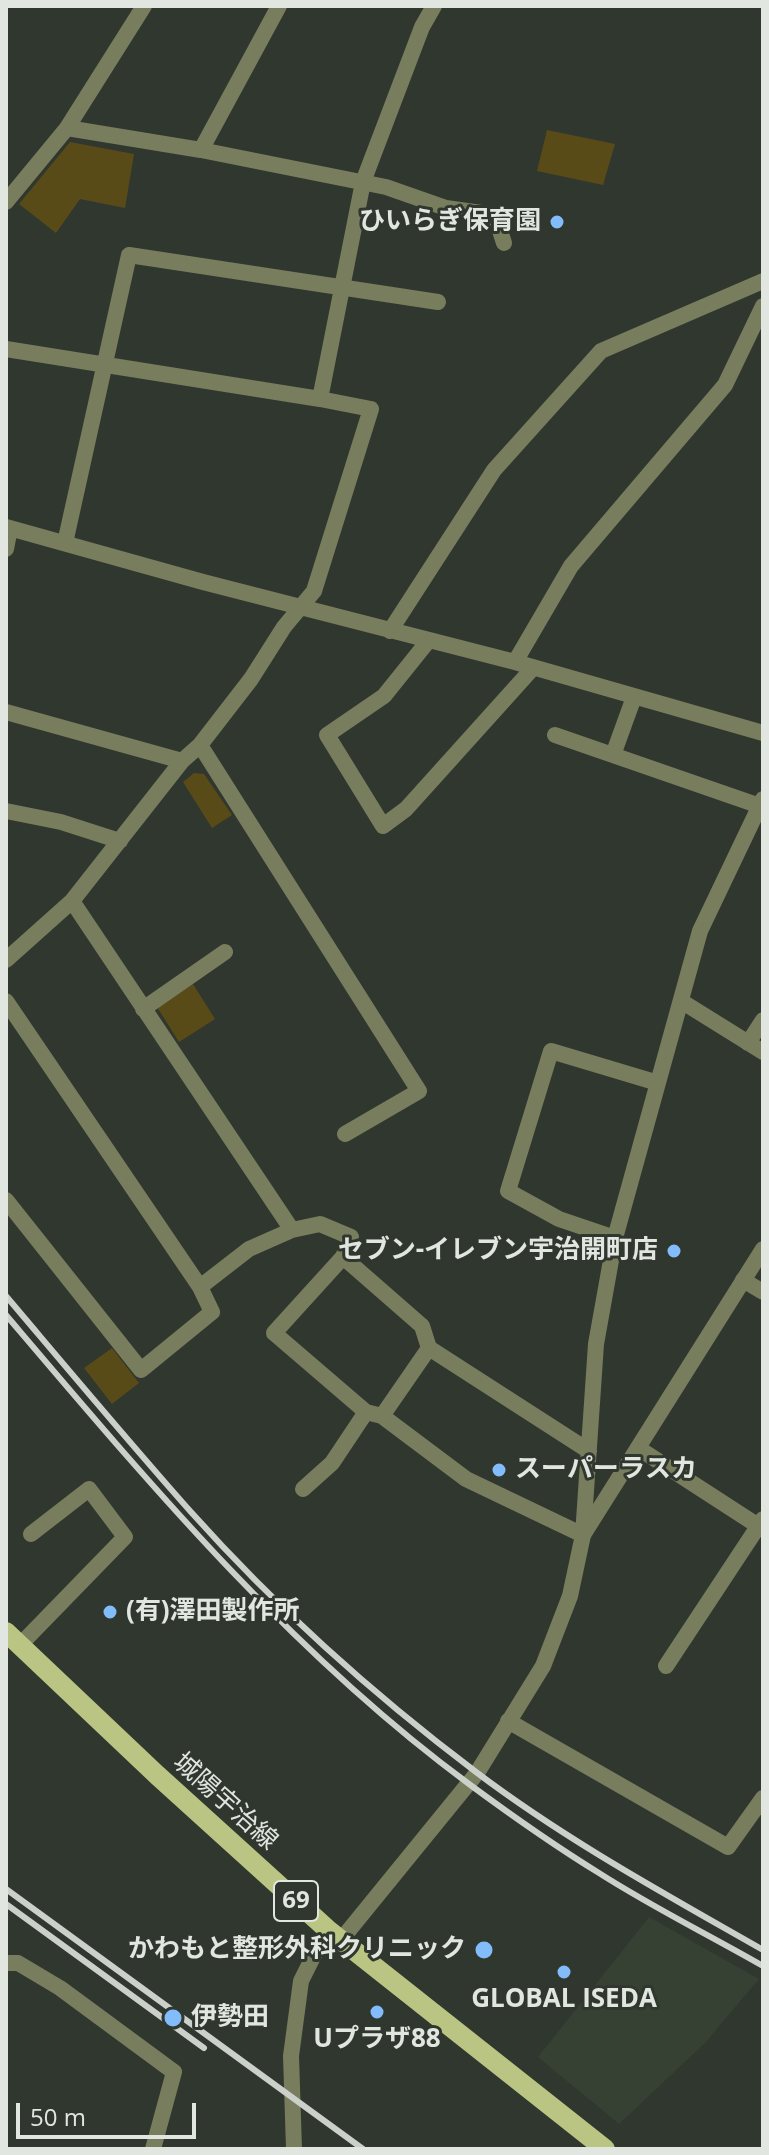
<!DOCTYPE html>
<meta charset="utf-8">
<style>
body{margin:0}
#map{position:relative;width:769px;height:2155px;overflow:hidden;background:#30372e;font-family:"Open Sans",sans-serif}
canvas{display:block}
.frame{position:absolute;inset:0;border:8px solid #e1e6e0;pointer-events:none}
.scale{position:absolute;left:16px;top:2103px;width:180px;height:36px;box-sizing:border-box;border:4px solid #e1e6e0;border-top:0;padding-left:10px;font-size:24px;line-height:28px;white-space:nowrap;color:#e1e6e0;-webkit-text-stroke:6px #30372e;paint-order:stroke}
</style>
<div id="map">
<canvas width="769" height="2155"></canvas>
<div class="frame"></div>
<div class="scale">50 m</div>
</div>
<script>
const ctx = document.querySelector('canvas').getContext('2d');
ctx.lineJoin = 'round';
function paint(path, color) { ctx.fillStyle = color; ctx.fill(path, 'evenodd'); }
function strokePath(path, color, width, dash) { ctx.strokeStyle = color; ctx.lineWidth = width; ctx.lineCap = dash ? 'butt' : 'round'; ctx.setLineDash(dash || []); ctx.stroke(path); }
function drawText(font, color, halo, rows, align = 'center') {
  ctx.font = font + ' "Open Sans","Noto Sans JP",sans-serif'; ctx.lineWidth = 6; ctx.setLineDash([]); ctx.textBaseline = 'middle'; ctx.strokeStyle = halo; ctx.fillStyle = color; for (const [text, x, y, turn = 0] of rows) {
    ctx.save(); ctx.translate(x, y); ctx.rotate((+turn || 0) * Math.PI / 180); ctx.textAlign = isNaN(turn) ? turn : align; if (halo) ctx.strokeText(text, 0, 0); ctx.fillText(text, 0, 0); ctx.restore();
  }
}
paint(new Path2D(`
 M 649,1917 L 759,1979 L 705,2043 L 619,2124 L 538,2057 Z`), '#364133');
paint(new Path2D(`
 M 547,130 L 615,144 L 603,185 L 537,171 Z
 M 70,142 L 134,154 L 125,208 L 80,199 L 56,233 L 19,204 Z
 M 194,773 L 204,774 L 232,815 L 212,828 L 183,782 Z
 M 193,984 L 215,1019 L 179,1042 L 157,1007 Z
 M 112,1348 L 139,1383 L 112,1404 L 84,1368 Z`), '#594b18');
strokePath(new Path2D(`
 M 67,128 L 144,6
 M 201,150 L 279,6
 M 6,202 L 67,128 L 201,150 L 386,187 L 446,208 L 495,215 L 504,243
 M 6,349 L 320,399
 M 6,527 L 203,582 L 515,662 L 763,733
 M 65,543 L 129,255 L 438,302
 M 6,549 L 10,528
 M 390,631 L 494,470 L 601,351 L 763,281
 M 429,640 L 384,696 L 327,735 L 383,826 L 406,809 L 533,668
 M 515,662 L 571,566 L 725,385 L 763,306
 M 6,712 L 182,761
 M 555,735 L 760,806
 M 200,745 L 419,1091 L 345,1134
 M 613,755 L 634,697
 M 6,811 L 61,822 L 120,841
 M 72,901 L 292,1230
 M 6,960 L 72,901 L 182,761 L 200,745 L 251,679 L 284,627 L 314,591 L 371,409 L 320,399 L 363,182 L 422,27 L 434,6
 M 6,1001 L 200,1287 L 249,1249 L 292,1230 L 320,1224 L 351,1237 L 343,1257 L 274,1333 L 366,1412 L 382,1416 L 466,1479 L 583,1535
 M 681,1001 L 763,1052
 M 143,1009 L 225,952
 M 748,1043 L 763,1020
 M 6,1200 L 141,1370 L 212,1312 L 200,1287
 M 615,1238 L 559,1219 L 508,1191 L 551,1051 L 658,1083
 M 343,1257 L 422,1326 L 429,1348 L 589,1451
 M 743,1280 L 763,1292
 M 382,1416 L 429,1348
 M 638,1448 L 763,1529
 M 303,1489 L 332,1463 L 366,1412
 M 20,1645 L 125,1537 L 89,1489 L 31,1534
 M 666,1666 L 763,1519
 M 508,1721 L 728,1847 L 763,1798
 M 341,1940 L 477,1773 L 543,1666 L 570,1596 L 583,1535 L 596,1344 L 615,1238 L 700,931 L 763,799
 M 6,1963 L 18,1963 L 60,1988 L 174,2072 L 153,2149
 M 294,2149 L 291,2056 L 301,1981 L 327,1929`), '#787d5e', 16);
strokePath(new Path2D(`
 M 760,806 L 763,808
 M 583,1535 L 763,1249`), '#787d5e', 16);
strokePath(new Path2D(`
 M 6,1632 L 157,1775 L 327,1929 L 605,2149`), '#bac583', 20);
strokePath(new Path2D(`
 M 6,1296 C 67,1368 128,1441 191,1512 C 276,1607 374,1695 476,1772 C 566,1840 665,1894 763,1950
 M 6,1315 C 148,1482 291,1653 469,1784 C 511,1815 555,1846 599,1873 C 652,1907 709,1935 763,1966
 M 6,1889 L 363,2149
 M 6,1904 L 204,2048`), '#cbd1ca', 6);
for (const [x, y, r, color] of [
 [557,222,8,"#82bcfa"],
 [674,1251,8,"#82bcfa"],
 [499,1470,8,"#82bcfa"],
 [110,1612,8,"#82bcfa"],
 [484,1950,10,"#82bcfa"],
 [564,1972,8,"#82bcfa"],
 [377,2012,8,"#82bcfa"],
 [173,2018,10,"#82bcfa"]
]) { const dot = new Path2D(); dot.arc(x, y, r, 0, 2 * Math.PI); ctx.fillStyle = color; ctx.fill(dot); strokePath(dot, '#30372e', 3); }
for (const [x, y, w] of [
 [296,1901,44]
]) { const box = new Path2D(); box.roundRect(x - w / 2, y - 20, w, 40, 6); ctx.fillStyle = '#30372e'; ctx.fill(box); strokePath(box, '#e1e6e0', 2); }
drawText('bold 24px', '#e1e6e0', null, [
 ["69",296,1901]
]);
drawText('bold 26px', '#e1e6e0', '#30372e', [
 ["ひいらぎ保育園",541,222],
 ["セブン-イレブン宇治開町店",658,1251],
 ["スーパーラスカ",515,1470,"left"],
 ["(有)澤田製作所",126,1612,"left"],
 ["かわもと整形外科クリニック",466,1950],
 ["GLOBAL ISEDA",564,2000,"center"],
 ["伊勢田",191,2018,"left"],
 ["Uプラザ88",377,2040,"center"]
], 'right');
drawText('26px', '#e1e6e0', '#30372e', [
 ["城陽宇治線",225,1802,42]
]);
</script>
